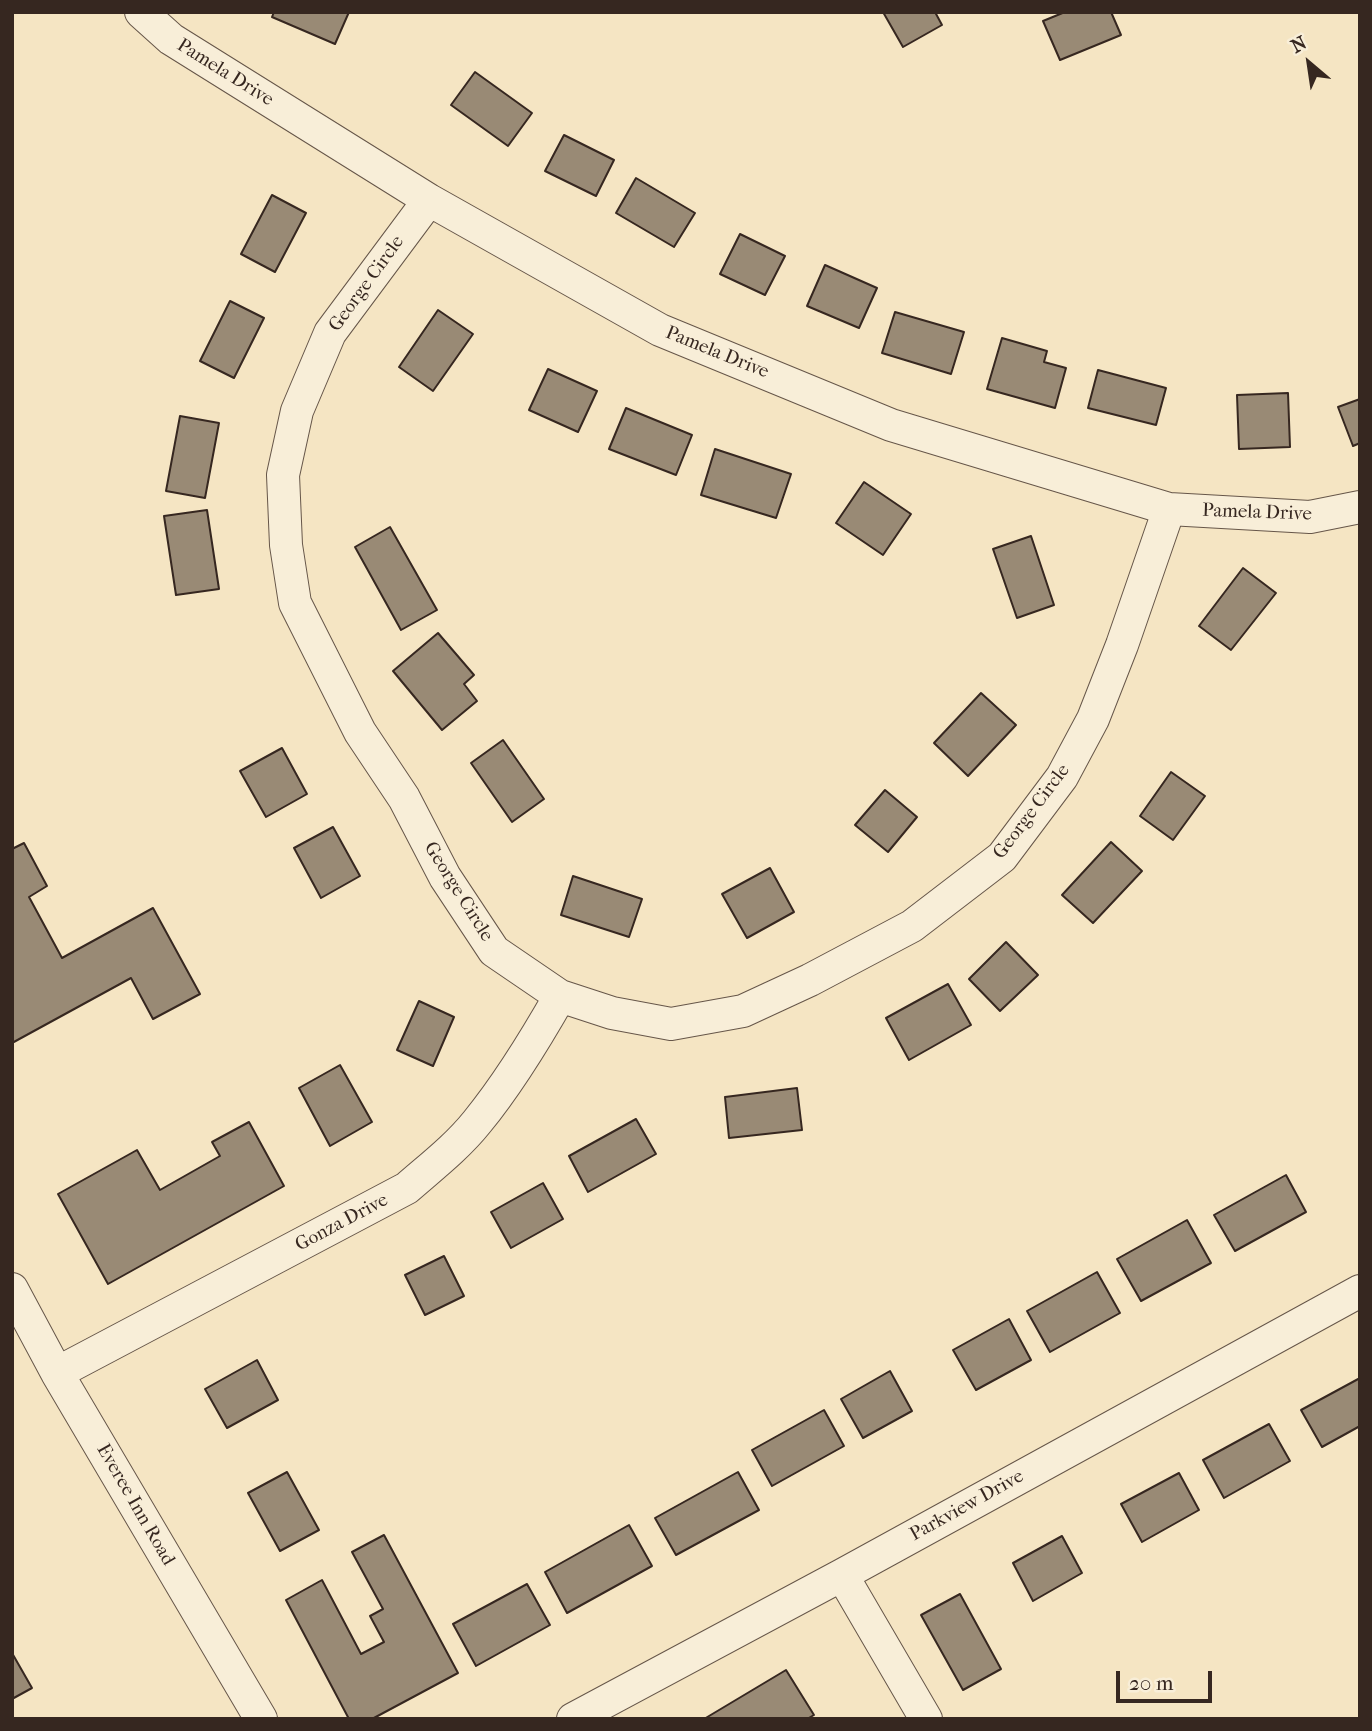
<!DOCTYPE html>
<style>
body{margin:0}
#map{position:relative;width:1372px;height:1731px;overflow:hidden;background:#f5e5c3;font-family:"IM FELL French Canon",serif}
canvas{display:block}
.frame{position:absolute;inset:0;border:14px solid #362720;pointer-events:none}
.north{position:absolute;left:1274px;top:28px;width:70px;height:70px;-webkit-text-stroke:5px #f8eed8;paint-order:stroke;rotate:331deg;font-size:19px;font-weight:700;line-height:28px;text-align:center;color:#362720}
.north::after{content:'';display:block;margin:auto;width:24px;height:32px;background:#362720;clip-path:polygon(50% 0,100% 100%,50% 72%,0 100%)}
.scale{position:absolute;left:1116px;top:1671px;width:96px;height:32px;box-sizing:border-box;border:4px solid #362720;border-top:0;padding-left:9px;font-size:21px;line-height:24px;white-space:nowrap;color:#362720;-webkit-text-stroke:5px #f8eed8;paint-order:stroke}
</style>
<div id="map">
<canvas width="1372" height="1731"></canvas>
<div class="frame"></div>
<div class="north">N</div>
<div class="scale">20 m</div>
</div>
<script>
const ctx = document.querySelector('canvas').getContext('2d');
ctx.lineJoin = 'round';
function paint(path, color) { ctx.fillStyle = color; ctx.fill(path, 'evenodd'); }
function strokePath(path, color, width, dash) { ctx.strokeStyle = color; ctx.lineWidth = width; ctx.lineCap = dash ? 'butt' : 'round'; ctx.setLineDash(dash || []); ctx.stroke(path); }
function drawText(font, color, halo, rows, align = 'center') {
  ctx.font = font + ' "IM FELL French Canon",serif'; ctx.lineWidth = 6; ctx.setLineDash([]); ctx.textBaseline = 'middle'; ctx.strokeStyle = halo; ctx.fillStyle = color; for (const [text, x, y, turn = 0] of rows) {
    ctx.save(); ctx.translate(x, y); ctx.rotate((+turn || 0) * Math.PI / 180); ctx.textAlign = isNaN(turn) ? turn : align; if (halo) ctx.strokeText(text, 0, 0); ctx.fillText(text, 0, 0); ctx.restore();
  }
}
const building = new Path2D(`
 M 274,12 L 349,12 L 335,44 L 272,17 Z
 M 883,12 L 935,12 L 942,25 L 903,47 Z
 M 1065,12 L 1111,12 L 1121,35 L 1060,60 L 1043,21 Z
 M 475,72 L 532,113 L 508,146 L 451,105 Z
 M 564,135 L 614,160 L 596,196 L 545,171 Z
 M 636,178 L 695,213 L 674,247 L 616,213 Z
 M 272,195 L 306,213 L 275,272 L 241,254 Z
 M 740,234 L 785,256 L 765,295 L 720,274 Z
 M 825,265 L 877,288 L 859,328 L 807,306 Z
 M 230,301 L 264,318 L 234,378 L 200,361 Z
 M 438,310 L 473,334 L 433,391 L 399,367 Z
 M 895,312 L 964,332 L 951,374 L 882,353 Z
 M 1002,338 L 1047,351 L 1044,362 L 1066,368 L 1055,408 L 987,389 Z
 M 548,369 L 597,391 L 578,432 L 529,410 Z
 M 1098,370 L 1166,388 L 1156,425 L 1088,408 Z
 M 1288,393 L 1290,447 L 1239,449 L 1237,395 Z
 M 1360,399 L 1360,443 L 1353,446 L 1338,407 Z
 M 626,408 L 692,435 L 676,475 L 609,449 Z
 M 180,416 L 219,423 L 205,498 L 166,491 Z
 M 715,449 L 791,474 L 776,518 L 701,495 Z
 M 864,482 L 911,514 L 883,555 L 836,523 Z
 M 207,510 L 219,589 L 176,595 L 164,516 Z
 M 390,527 L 437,610 L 401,630 L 355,547 Z
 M 1031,536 L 1054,605 L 1017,618 L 993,549 Z
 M 1243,568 L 1276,593 L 1231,650 L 1199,626 Z
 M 438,633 L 474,675 L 464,684 L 477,701 L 442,730 L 393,671 Z
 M 981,693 L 1016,725 L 968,776 L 934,743 Z
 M 503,740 L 544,799 L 512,822 L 471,763 Z
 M 282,748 L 307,794 L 266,817 L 240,771 Z
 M 1171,772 L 1205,796 L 1173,840 L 1140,816 Z
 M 885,790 L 917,817 L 888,852 L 855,825 Z
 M 333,827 L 360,876 L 321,898 L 294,848 Z
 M 1111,842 L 1142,871 L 1093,923 L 1062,895 Z
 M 24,843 L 47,886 L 29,897 L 62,958 L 153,908 L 200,994 L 153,1019 L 131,978 L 12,1043 L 12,849 Z
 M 770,868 L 794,912 L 747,938 L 722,894 Z
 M 573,876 L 642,899 L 629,937 L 561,915 Z
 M 1006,942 L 1038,975 L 1000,1011 L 969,979 Z
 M 948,984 L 971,1025 L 909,1060 L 886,1018 Z
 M 419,1001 L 454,1017 L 433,1066 L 397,1050 Z
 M 340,1065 L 372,1122 L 330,1146 L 299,1088 Z
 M 797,1088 L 802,1130 L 729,1138 L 725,1097 Z
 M 636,1119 L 656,1154 L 588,1192 L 569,1156 Z
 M 249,1122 L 284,1186 L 108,1284 L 58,1194 L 137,1150 L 160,1190 L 220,1156 L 212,1142 Z
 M 1286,1175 L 1306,1212 L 1235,1251 L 1214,1215 Z
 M 543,1183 L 563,1219 L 511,1248 L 491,1212 Z
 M 1187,1220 L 1211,1263 L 1141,1301 L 1117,1259 Z
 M 444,1256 L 464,1296 L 425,1315 L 405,1275 Z
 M 1097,1272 L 1120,1313 L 1050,1352 L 1027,1311 Z
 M 1009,1319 L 1031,1360 L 976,1390 L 953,1350 Z
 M 257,1360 L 278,1400 L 227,1428 L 205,1389 Z
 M 890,1371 L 912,1411 L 863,1438 L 841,1399 Z
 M 1360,1378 L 1360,1426 L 1322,1447 L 1301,1410 Z
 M 824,1410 L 844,1446 L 772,1486 L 752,1450 Z
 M 1269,1424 L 1290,1461 L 1224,1498 L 1203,1460 Z
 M 287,1472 L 319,1530 L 280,1551 L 248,1493 Z
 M 738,1472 L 759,1510 L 676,1555 L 655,1518 Z
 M 1179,1473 L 1199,1510 L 1142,1542 L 1121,1504 Z
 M 629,1525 L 652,1566 L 567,1613 L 545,1572 Z
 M 384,1535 L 458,1673 L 372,1719 L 349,1719 L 286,1600 L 322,1580 L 361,1654 L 384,1642 L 370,1616 L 383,1609 L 352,1552 Z
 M 1062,1536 L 1082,1573 L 1033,1601 L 1013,1563 Z
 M 527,1584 L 550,1625 L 476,1666 L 453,1624 Z
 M 960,1594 L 1001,1669 L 963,1690 L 921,1615 Z
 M 12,1653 L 32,1688 L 12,1699 Z
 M 786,1670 L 814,1715 L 807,1719 L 704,1719 Z`);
paint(building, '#998a75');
strokePath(building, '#362720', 2);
const minor = new Path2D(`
 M 141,12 L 171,39 L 429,200 L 660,330 L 891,425 L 1169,509 L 1310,517 L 1360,507
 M 429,200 L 330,333 L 297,411 L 283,475 L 286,545 L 295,603 L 360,732 L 404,798 L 445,877 L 494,951 L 560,996 L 612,1013 L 671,1024 L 743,1011 L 810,980 L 912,926 L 1002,857 L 1062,777 L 1093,719 L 1122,645 L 1169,509
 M 12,1289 L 57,1373 L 261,1719
 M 57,1373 L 407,1188 C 431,1167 457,1147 477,1122 C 509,1083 535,1040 560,996
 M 842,1575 L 926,1719
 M 573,1719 L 842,1575 L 1360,1291`);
strokePath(minor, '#665649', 34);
strokePath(minor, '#f8eed8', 32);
drawText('19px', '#362720', '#f8eed8', [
 ["Pamela Drive",225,73,32],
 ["George Circle",367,284,-54],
 ["Pamela Drive",717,353,22],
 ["Pamela Drive",1257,513,2],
 ["George Circle",1032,812,-53],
 ["George Circle",458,892,58],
 ["Gonza Drive",342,1223,-28],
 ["Everee Inn Road",135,1505,60],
 ["Parkview Drive",967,1506,-29]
]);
</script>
